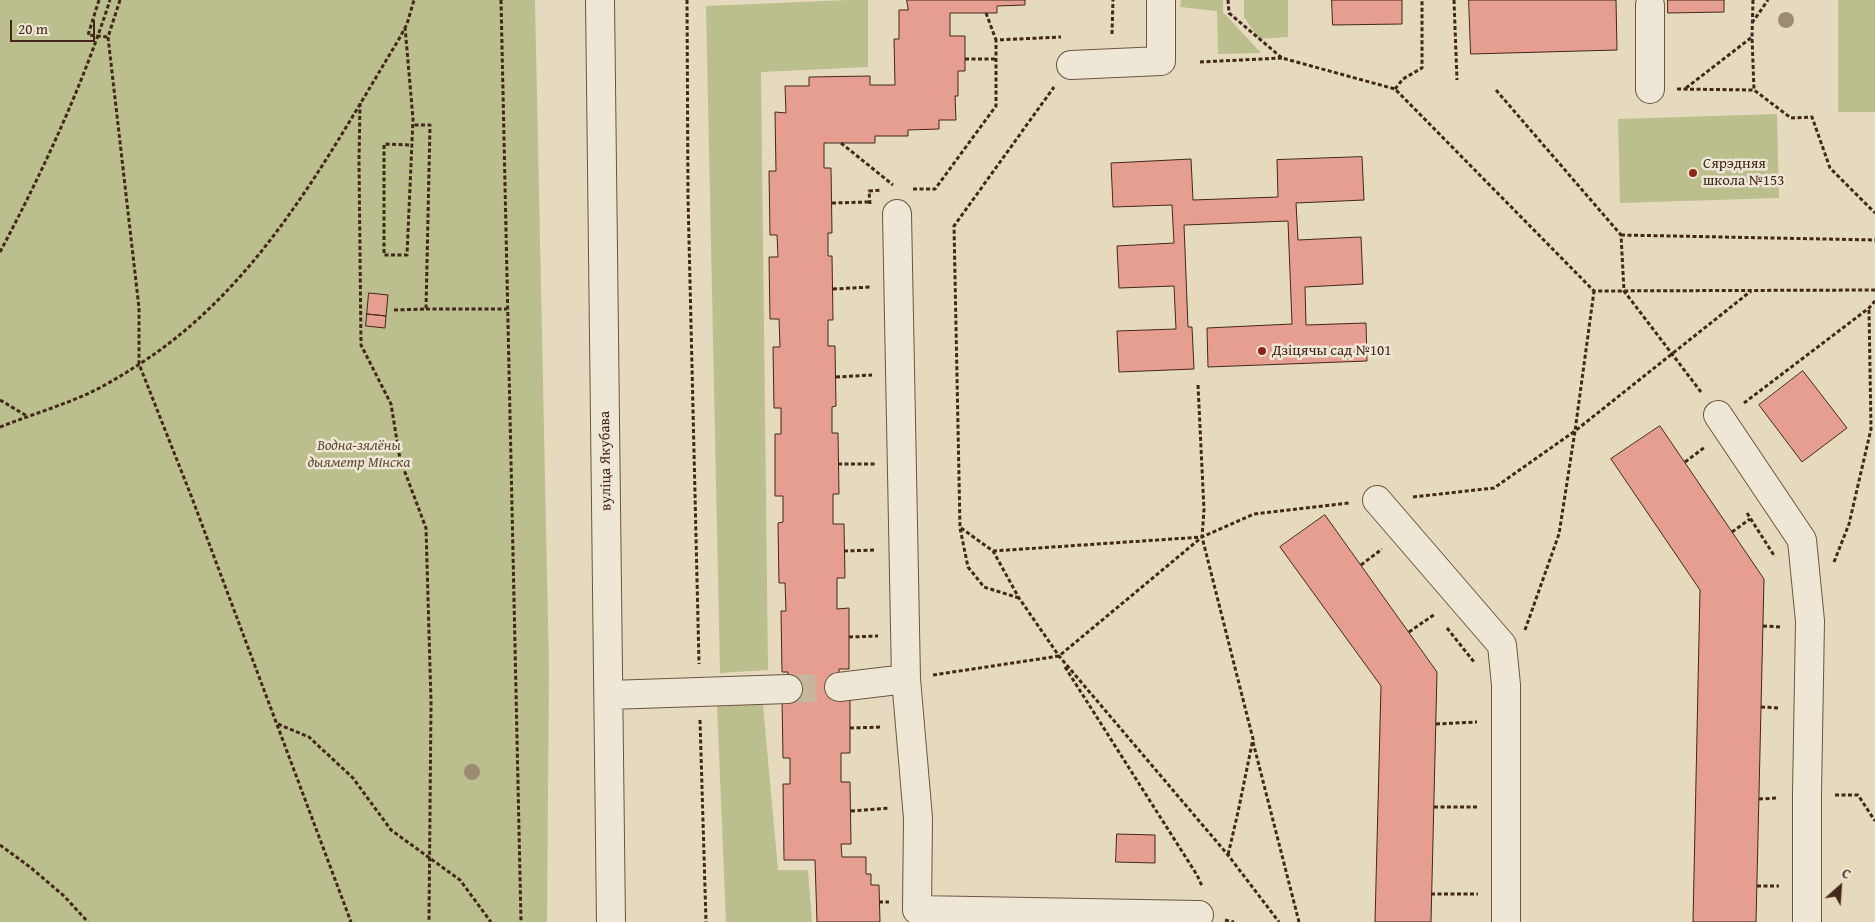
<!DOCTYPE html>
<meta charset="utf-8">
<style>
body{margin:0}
#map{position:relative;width:1875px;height:922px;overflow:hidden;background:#e6dabe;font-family:"Gentium Book Plus",serif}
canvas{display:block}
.north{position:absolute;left:1815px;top:862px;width:50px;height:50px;-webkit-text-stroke:4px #efe7d5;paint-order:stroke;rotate:26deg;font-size:14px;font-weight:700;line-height:20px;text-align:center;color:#432718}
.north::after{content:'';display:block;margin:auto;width:18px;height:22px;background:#432718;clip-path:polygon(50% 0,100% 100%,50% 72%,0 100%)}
.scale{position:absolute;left:10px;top:20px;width:85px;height:22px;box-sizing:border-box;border:2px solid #432718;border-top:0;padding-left:6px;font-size:15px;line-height:18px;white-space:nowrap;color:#432718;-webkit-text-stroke:4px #efe7d5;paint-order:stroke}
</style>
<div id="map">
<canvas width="1875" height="922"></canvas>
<div class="north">С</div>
<div class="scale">20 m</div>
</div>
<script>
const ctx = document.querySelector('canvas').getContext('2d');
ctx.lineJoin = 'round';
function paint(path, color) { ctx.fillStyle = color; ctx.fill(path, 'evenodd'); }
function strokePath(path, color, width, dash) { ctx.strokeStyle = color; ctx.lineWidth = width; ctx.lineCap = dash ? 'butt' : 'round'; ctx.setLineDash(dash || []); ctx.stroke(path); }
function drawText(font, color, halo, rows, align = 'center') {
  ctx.font = font + ' "Gentium Book Plus",serif'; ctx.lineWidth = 5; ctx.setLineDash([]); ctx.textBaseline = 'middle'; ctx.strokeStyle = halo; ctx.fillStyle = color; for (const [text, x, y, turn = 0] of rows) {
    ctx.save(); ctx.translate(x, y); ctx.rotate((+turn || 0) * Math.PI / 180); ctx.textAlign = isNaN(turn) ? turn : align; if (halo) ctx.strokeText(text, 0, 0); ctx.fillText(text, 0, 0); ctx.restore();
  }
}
paint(new Path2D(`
 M 0,0 L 535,0 L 549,669 L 547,922 L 0,922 Z
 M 848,0 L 868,0 L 868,67 L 761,72 L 768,670 L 720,673 L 706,6 Z
 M 1181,0 L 1223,0 L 1223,12 L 1261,53 L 1218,54 L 1217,11 L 1180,7 Z
 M 1244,0 L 1288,0 L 1288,37 L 1259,39 L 1244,17 Z
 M 1838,0 L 1875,0 L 1875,112 L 1838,112 Z
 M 1777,114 L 1779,198 L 1620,203 L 1618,119 Z
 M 717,704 L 763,705 L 778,870 L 808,870 L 812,922 L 726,922 Z`), '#bbbe8d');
const building = new Path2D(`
 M 907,0 L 1025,0 L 1025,5 L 997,6 L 997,13 L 950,13 L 950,36 L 965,36 L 965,71 L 958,71 L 958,96 L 955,96 L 956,120 L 939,120 L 939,129 L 908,130 L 908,136 L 875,136 L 875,143 L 824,143 L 824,168 L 831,168 L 832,233 L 828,233 L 828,256 L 832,256 L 833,320 L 828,320 L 828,346 L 835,346 L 836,406 L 832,407 L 832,433 L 838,433 L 839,494 L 833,494 L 833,524 L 844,524 L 845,578 L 837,578 L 837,609 L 849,608 L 849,669 L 839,669 L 839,698 L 850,698 L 850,753 L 841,753 L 841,782 L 850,782 L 851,844 L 841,844 L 842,857 L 866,857 L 866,874 L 871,874 L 871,885 L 879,885 L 880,922 L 817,922 L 815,860 L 784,860 L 783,784 L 790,784 L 790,758 L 783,758 L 782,698 L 788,698 L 788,672 L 782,672 L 781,611 L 786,611 L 785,583 L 779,583 L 778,523 L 783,522 L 783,496 L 775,496 L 775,434 L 781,434 L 781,408 L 774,408 L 773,347 L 780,347 L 779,319 L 770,319 L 769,257 L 778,257 L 777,235 L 770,235 L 769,171 L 776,171 L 775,112 L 786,113 L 785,86 L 809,86 L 809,77 L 870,76 L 870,85 L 895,85 L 894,39 L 899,39 L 899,10 L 908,10 Z
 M 1332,0 L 1402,0 L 1402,24 L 1333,25 Z
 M 1469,0 L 1616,0 L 1617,50 L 1471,54 Z
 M 1668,0 L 1724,0 L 1724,12 L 1668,13 Z
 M 1362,157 L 1364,200 L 1296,203 L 1298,240 L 1361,237 L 1363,284 L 1305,287 L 1306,325 L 1366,323 L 1367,361 L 1208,367 L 1207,328 L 1292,324 L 1288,221 L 1184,225 L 1188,327 L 1192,327 L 1194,369 L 1119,372 L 1117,331 L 1176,329 L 1174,286 L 1119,288 L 1117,246 L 1174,243 L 1172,205 L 1113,207 L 1111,163 L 1191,159 L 1193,200 L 1278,197 L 1277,160 Z
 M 369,293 L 388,295 L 386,316 L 367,314 Z
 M 367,314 L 386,316 L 385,328 L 366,326 Z
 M 1803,371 L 1847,428 L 1802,462 L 1759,405 Z
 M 1660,426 L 1764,579 L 1756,922 L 1693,922 L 1700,590 L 1611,459 Z
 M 1325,515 L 1437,672 L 1431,922 L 1375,922 L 1381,686 L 1280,547 Z
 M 1117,834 L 1155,835 L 1155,863 L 1116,862 Z`);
paint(building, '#e69e91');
strokePath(building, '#432718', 1);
strokePath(new Path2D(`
 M 788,689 L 839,687`), '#c5b69d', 28, [28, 14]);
const minor = new Path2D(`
 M 600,0 L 611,922
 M 1650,5 L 1650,89
 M 1071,65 L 1161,61 L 1161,0
 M 897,214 L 906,679 L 918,818 L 917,910 L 1199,915
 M 1718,415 L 1802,540 L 1810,621 L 1807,794 L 1807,922
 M 1377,500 L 1502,645 L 1506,685 L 1506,922
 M 839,687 L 906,679
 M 609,695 L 788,689`);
strokePath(minor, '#6c5442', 30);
strokePath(new Path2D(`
 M 99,0 L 88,35 L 108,37
 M 120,0 L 108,37 L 139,308 L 139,364 L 192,498 L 351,922
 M 501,0 L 521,922
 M 687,0 L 688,197 L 699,664
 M 1228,0 L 1229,13 L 1282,58 L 1395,89 L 1594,291 L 1875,290
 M 1454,0 L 1457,80
 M 1753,0 L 1752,37 L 1754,90 L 1791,118 L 1812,117 L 1830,168 L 1875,213
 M 986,13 L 996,40
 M 1752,23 L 1768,0
 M 405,27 L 413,119 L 407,255 L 384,255 L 384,144 L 411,145
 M 1112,34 L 1113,0
 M 965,59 L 996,59
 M 1200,62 L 1282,58
 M 1686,88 L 1752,37
 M 1395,89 L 1403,79 L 1422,68 L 1422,0
 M 1677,89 L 1754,90
 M 1496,90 L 1621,235 L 1624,291 L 1701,392
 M 360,103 L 359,162 L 361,345 L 391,404 L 400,459 L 426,528 L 431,702 L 429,922
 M 841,143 L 893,185
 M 913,189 L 935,189 L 996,106 L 996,40 L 1061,37
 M 832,203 L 869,202
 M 870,204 L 869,191 L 881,190
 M 1621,235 L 1875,240
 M 0,252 C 43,171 82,87 110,0
 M 833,289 L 870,287
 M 426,309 L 507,309
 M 394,310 L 426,309 L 430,125 L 412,125
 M 836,377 L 872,375
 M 1198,385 L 1204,510 L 1202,537 L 1253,739 L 1238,812 L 1228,855
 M 0,400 L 27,416
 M 1744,403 L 1869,308 L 1875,301
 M 0,427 C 28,416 57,407 85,395 C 103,387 121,376 138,365 C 259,288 327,158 399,39 L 407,24 L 414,0
 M 1685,462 L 1705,447
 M 838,464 L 875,464
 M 1413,497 L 1494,488 L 1575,431 L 1594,291
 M 1747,513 L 1775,557
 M 961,528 L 993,551 L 1019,598 L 1059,656 L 1228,855 L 1279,922
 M 1732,532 L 1750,519
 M 844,551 L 876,550
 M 993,551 L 1202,537
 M 1834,562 L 1849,524 L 1871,429 L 1869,309
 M 1361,565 L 1382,549
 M 1019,598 L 984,587 L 968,567 L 960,528 L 954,226 L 1054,87
 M 1763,626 L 1782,627
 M 1447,628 L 1474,662
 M 1525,630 L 1559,534 L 1575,431 L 1751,291
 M 1409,632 L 1435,614
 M 849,637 L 878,636
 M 1065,667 L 1197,875 L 1202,886
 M 933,675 L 1059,656 L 1202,537 L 1254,514 L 1349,503
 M 1761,707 L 1780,708
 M 700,720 L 706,922
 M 278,724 L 309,737 L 353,778 L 391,830 L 460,880 L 491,922
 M 1436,724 L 1477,722
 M 850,728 L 882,727
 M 1253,742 L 1299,922
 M 1835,795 L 1858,795 L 1875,821
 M 1759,799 L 1778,798
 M 1434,807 L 1478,807
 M 851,811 L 890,808
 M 0,845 L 30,867 L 64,896 L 88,922
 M 1757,886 L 1779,886
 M 1431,894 L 1478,894
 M 879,902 L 889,902
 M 1225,920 L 1234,922`), '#432718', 3, [4, 2.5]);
strokePath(minor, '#efe7d5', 28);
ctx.fillStyle = '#9d8c73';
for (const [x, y] of [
 [1786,20],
 [472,772]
]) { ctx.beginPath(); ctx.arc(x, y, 8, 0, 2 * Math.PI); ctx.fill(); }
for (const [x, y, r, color] of [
 [1693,173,5,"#8f2418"],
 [1262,351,5,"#8f2418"]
]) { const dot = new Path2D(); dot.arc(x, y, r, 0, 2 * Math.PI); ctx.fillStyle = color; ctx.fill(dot); strokePath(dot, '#efe7d5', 2); }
drawText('15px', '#432718', '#efe7d5', [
 ["Сярэдняя",1703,164],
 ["школа №153",1703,181],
 ["Дзіцячы сад №101",1272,351]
], 'left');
drawText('italic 15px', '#614d35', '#efe7d5', [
 ["Водна-зялёны",359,446],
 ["дыяметр Мінска",359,463]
]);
drawText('15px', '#432718', '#efe7d5', [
 ["вуліца Якубава",606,461,-91]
]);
</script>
